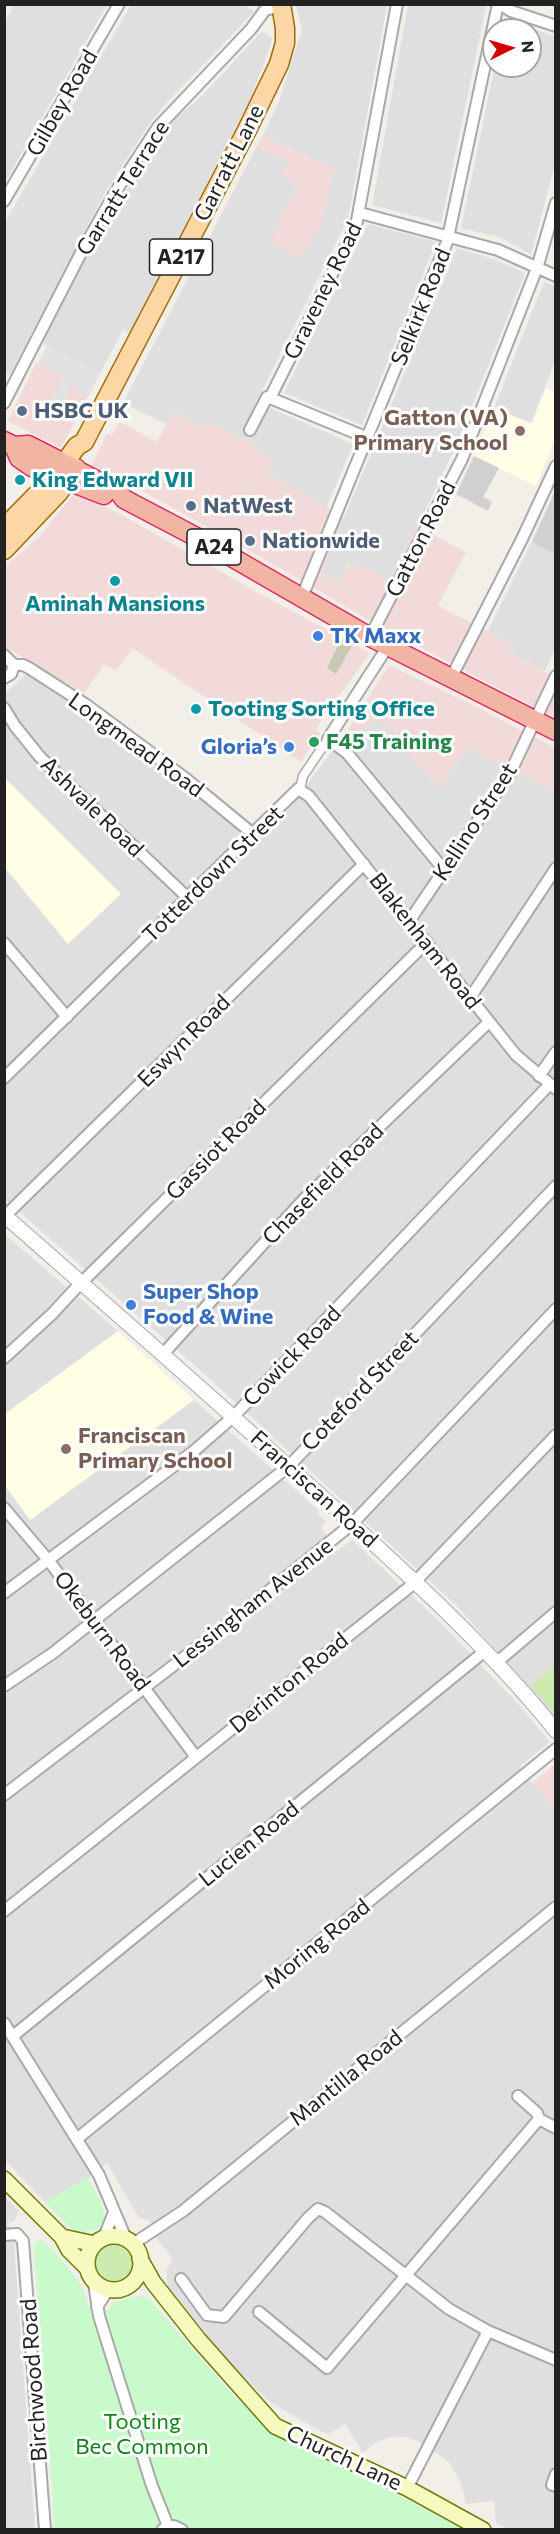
<!DOCTYPE html>
<meta charset="utf-8">
<style>
body{margin:0}
#map{position:relative;width:560px;height:2534px;overflow:hidden;background:#f2efe9;font-family:Commissioner,sans-serif}
canvas{display:block}
.frame{position:absolute;inset:0;border:6px solid #222;pointer-events:none}
.north{position:absolute;left:482px;top:18px;width:60px;height:60px;box-sizing:border-box;background:#fff;border:2px solid #a7a7a7;border-radius:50%;rotate:85deg;font-size:16px;font-weight:700;line-height:24px;text-align:center;color:#222}
.north::after{content:'';display:block;margin:auto;width:21px;height:27px;background:#d40000;clip-path:polygon(50% 0,100% 100%,50% 72%,0 100%)}
</style>
<div id="map">
<canvas width="560" height="2534"></canvas>
<div class="frame"></div>
<div class="north">N</div>
</div>
<script>
const ctx = document.querySelector('canvas').getContext('2d');
ctx.lineJoin = 'round';
function paint(path, color) { ctx.fillStyle = color; ctx.fill(path, 'evenodd'); }
function strokePath(path, color, width, dash) { ctx.strokeStyle = color; ctx.lineWidth = width; ctx.lineCap = dash ? 'butt' : 'round'; ctx.setLineDash(dash || []); ctx.stroke(path); }
function drawText(font, color, halo, rows, align = 'center') {
  ctx.font = font + ' Commissioner,sans-serif'; ctx.lineWidth = 6; ctx.setLineDash([]); ctx.textBaseline = 'middle'; ctx.strokeStyle = halo; ctx.fillStyle = color; for (const [text, x, y, turn = 0] of rows) {
    ctx.save(); ctx.translate(x, y); ctx.rotate((+turn || 0) * Math.PI / 180); ctx.textAlign = isNaN(turn) ? turn : align; if (halo) ctx.strokeText(text, 0, 0); ctx.fillText(text, 0, 0); ctx.restore();
  }
}
paint(new Path2D(`
 M 14,5 L 107,5 L 5,182 L 5,21 Z
 M 131,5 L 245,5 L 254,12 L 166,103 L 148,126 L 104,194 L 10,375 L 5,372 L 5,222 Z
 M 296,5 L 387,5 L 348,219 L 256,402 L 353,444 L 326,509 L 268,473 L 265,455 L 251,446 L 253,443 L 208,423 L 205,428 L 173,411 L 166,424 L 123,403 L 257,146 L 289,162 L 298,185 L 270,243 L 334,169 L 263,136 L 279,101 L 302,30 Z
 M 408,5 L 483,4 L 486,7 L 441,223 L 372,205 Z
 M 505,18 L 555,37 L 555,165 L 531,254 L 499,237 L 461,228 L 495,66 L 530,66 L 530,30 L 502,30 Z
 M 262,31 L 272,38 L 271,44 L 251,97 L 130,333 L 123,330 L 100,373 L 41,342 L 95,240 L 157,142 L 176,118 L 200,98 Z
 M 368,224 L 436,242 L 362,425 L 284,393 Z
 M 457,248 L 493,259 L 525,273 L 456,446 L 391,581 L 358,565 L 356,569 L 348,564 L 339,582 L 321,573 Z
 M 544,282 L 555,286 L 555,361 L 531,423 L 494,408 Z
 M 555,494 L 555,649 L 545,671 L 508,652 L 488,631 Z
 M 27,673 L 89,711 L 186,784 L 254,843 L 289,809 L 344,735 L 350,740 L 377,718 L 391,729 L 439,788 L 467,747 L 555,792 L 555,1717 L 458,1607 L 209,1378 L 5,1199 L 4,695 Z
 M 4,1234 L 118,1331 L 5,1414 L 4,1414 Z
 M 194,1400 L 318,1510 L 318,1514 L 326,1522 L 321,1527 L 337,1551 L 352,1540 L 440,1622 L 518,1704 L 550,1742 L 519,1767 L 556,1811 L 555,2529 L 508,2529 L 496,2523 L 494,2501 L 466,2504 L 461,2483 L 449,2462 L 418,2441 L 406,2437 L 391,2437 L 376,2442 L 363,2453 L 345,2424 L 329,2434 L 320,2431 L 269,2401 L 225,2358 L 168,2286 L 166,2270 L 173,2259 L 157,2239 L 149,2220 L 139,2218 L 107,2163 L 88,2178 L 45,2202 L 5,2160 L 4,1485 L 30,1520 Z
 M 4,2196 L 19,2211 L 14,2221 L 8,2223 L 14,2245 L 35,2529 L 5,2529 Z`), '#e0dfdf');
paint(new Path2D(`
 M 263,136 L 334,169 L 322,221 L 302,259 L 270,242 L 298,185 L 281,176 L 288,162 L 257,146 Z
 M 47,345 L 100,373 L 61,448 L 8,421 L 36,363 L 38,364 Z
 M 173,411 L 205,428 L 208,423 L 253,443 L 252,446 L 273,461 L 268,473 L 344,518 L 321,573 L 339,582 L 349,564 L 356,568 L 358,565 L 391,581 L 418,523 L 435,536 L 466,552 L 438,606 L 511,643 L 508,652 L 555,677 L 555,718 L 367,619 L 252,552 L 144,492 L 92,467 L 92,464 L 107,433 L 112,435 L 120,422 L 157,442 Z
 M 81,494 L 125,517 L 264,596 L 370,653 L 320,722 L 316,730 L 320,733 L 301,762 L 132,648 L 116,671 L 104,664 L 84,694 L 5,647 L 5,567 L 39,537 L 72,496 Z
 M 389,665 L 475,706 L 555,748 L 555,792 L 467,747 L 439,789 L 391,729 L 377,718 L 350,740 L 346,733 Z
 M 555,1764 L 555,1811 L 532,1783 Z`), '#f2dad9');
paint(new Path2D(`
 M 546,388 L 555,392 L 555,439 L 536,486 L 474,456 L 494,408 L 532,424 Z
 M 5,778 L 121,894 L 68,944 L 5,868 Z
 M 118,1331 L 194,1400 L 30,1520 L 5,1485 L 5,1414 Z`), '#ffffe5');
paint(new Path2D(`
 M 474,456 L 499,468 L 483,497 L 492,502 L 488,511 L 456,494 Z
 M 555,491 L 556,554 L 555,554 L 532,542 Z`), '#d0d0d0');
paint(new Path2D(`
 M 342,638 L 353,644 L 336,674 L 327,668 Z`), '#c7c7b4');
paint(new Path2D(`
 M 555,1665 L 555,1713 L 531,1686 Z
 M92 2263a22 22 0 1 1 44 0a22 22 0 1 1-44 0Z`), '#cdebb0');
paint(new Path2D(`
 M 88,2178 L 101,2202 L 105,2218 L 97,2230 L 76,2233 L 45,2202 Z
 M 41,2240 L 63,2261 L 82,2286 L 90,2311 L 108,2310 L 112,2303 L 137,2296 L 148,2298 L 231,2393 L 273,2431 L 464,2529 L 55,2529 L 34,2248 L 36,2242 Z`), '#c8facc');
paint(new Path2D(`
 M 47,345 L 100,373 L 89,396 L 71,386 L 61,407 L 51,402 L 63,377 L 38,364 Z`), '#e2e2e2');
const pedestrian = new Path2D(`
 M 300,789 L 303,776 L 328,739`);
const minor = new Path2D(`
 M 500,4 L 511,11 L 556,26
 M 4,201 L 119,4
 M 360,213 L 498,250 L 556,276
 M 4,403 L 82,251 L 116,191 L 158,127 L 251,29 L 265,10 L 281,6
 M 250,430 L 267,397 L 270,398
 M 368,438 L 270,398 L 356,226 L 397,4
 M 302,597 L 447,242 L 498,4
 M 370,637 L 462,459 L 537,268 L 556,203
 M 388,646 L 328,739 L 347,753 L 445,871
 M 4,655 L 14,665
 M 14,665 L 23,665 L 29,668 L 88,706 L 185,778 L 253,834
 M 4,678 L 11,674 L 14,665
 M 451,678 L 522,539 L 556,466
 M 4,708 L 15,726 L 40,757 L 188,898
 M 410,920 L 510,773 L 556,676
 M 4,943 L 67,1017
 M 470,998 L 556,868
 M 539,1076 L 556,1052
 M 4,1078 L 298,789 L 309,796 L 516,1055 L 556,1089
 M 4,1217 L 364,864
 M 163,1354 L 304,1199 L 489,1022
 M 4,1358 L 52,1314 L 76,1288 L 427,942
 M 4,1508 L 49,1561 L 196,1757
 M 4,1593 L 194,1451 L 234,1416 L 549,1085
 M 496,1663 L 556,1612
 M 4,1686 L 53,1653 L 289,1466 L 556,1186
 M 4,1795 L 229,1623 L 352,1524 L 556,1309
 M 4,1911 L 412,1585 L 556,1435
 M 4,2023 L 99,2175 L 126,2239
 M 13,2036 L 485,1651
 M 518,2096 L 537,2113 L 539,2119 L 556,2128
 M 78,2138 L 556,1749
 M 4,2235 L 17,2234 L 23,2241 L 45,2530
 M 104,2237 L 114,2212
 M 133,2244 L 183,2211 L 556,1907
 M 181,2279 L 207,2315 L 224,2317 L 308,2218 L 318,2209 L 325,2212 L 449,2309 L 488,2331 L 407,2488
 M 94,2283 L 99,2316 L 152,2486 L 168,2526
 M 97,2307 L 108,2290
 M 259,2312 L 327,2368 L 539,2119
 M 488,2331 L 556,2360
 M 556,2474 L 552,2485 L 556,2486
 M 163,2529 L 174,2526 L 182,2530`);
const tertiary = new Path2D(`
 M 4,1215 C 110,1308 217,1401 321,1496 C 403,1570 486,1644 556,1731`);
const secondary = new Path2D(`
 M 4,2179 L 62,2237 L 69,2250 L 87,2268
 M87 2263a27 27 0 1 1 54 0a27 27 0 1 1-54 0Z
 M 62,2237 L 95,2244
 M 140,2259 L 153,2282 L 198,2339 L 275,2426 L 407,2488 L 483,2530`);
const primary = new Path2D(`
 M 4,528 L 55,476 L 77,446 L 84,442 L 246,132 L 279,64 L 285,43 L 285,28 L 281,4
 M 4,550 L 59,492 L 76,468`);
const trunk = new Path2D(`
 M 4,441 L 14,446 L 28,445 L 42,452 L 119,492 L 124,499 L 202,540 L 370,637 L 556,731
 M 14,446 L 19,458 L 32,467 L 104,495`);
strokePath(pedestrian, '#a9a9a9', 11);
strokePath(minor, '#a9a9a9', 14);
strokePath(tertiary, '#a9a9a9', 16);
strokePath(secondary, '#707d05', 18);
strokePath(primary, '#a06b00', 21);
strokePath(trunk, '#dc2a67', 21);
strokePath(pedestrian, '#fff', 8);
strokePath(minor, '#fff', 10);
strokePath(tertiary, '#fff', 14);
strokePath(secondary, '#f7fabf', 15);
strokePath(primary, '#fcd6a4', 18);
strokePath(trunk, '#f2b4a3', 18);
for (const [x, y, r, color] of [
 [22,411,6,"#5c6f8a"],
 [520,431,6,"#8d6e63"],
 [20,480,6,"#0f9aa8"],
 [191,506,6,"#5c6f8a"],
 [250,541,6,"#5c6f8a"],
 [115,581,6,"#0f9aa8"],
 [318,636,6,"#3f7fe0"],
 [196,709,6,"#0f9aa8"],
 [314,742,6,"#2e9e5b"],
 [289,747,6,"#3f7fe0"],
 [131,1305,6,"#3f7fe0"],
 [66,1449,6,"#8d6e63"]
]) { const dot = new Path2D(); dot.arc(x, y, r, 0, 2 * Math.PI); ctx.fillStyle = color; ctx.fill(dot); strokePath(dot, '#fff', 2); }
for (const [x, y, w] of [
 [181,257,63],
 [214,547,54]
]) { const box = new Path2D(); box.roundRect(x - w / 2, y - 18, w, 36, 4.5); ctx.fillStyle = '#fff'; ctx.fill(box); strokePath(box, '#222', 1.5); }
drawText('bold 21px', '#222', null, [
 ["A217",181,257],
 ["A24",214,547]
]);
drawText('22px', '#222', '#fff', [
 ["Gilbey Road",62,103,-60],
 ["Garratt Lane",229,163,-63],
 ["Garratt Terrace",123,188,-58],
 ["Graveney Road",323,291,-64],
 ["Selkirk Road",421,307,-68],
 ["Gatton Road",421,539,-63],
 ["Longmead Road",136,745,36],
 ["Ashvale Road",92,807,44],
 ["Kellino Street",475,822,-57],
 ["Totterdown Street",213,874,-44],
 ["Blakenham Road",425,941,52],
 ["Eswyn Road",184,1041,-45],
 ["Gassiot Road",216,1150,-45],
 ["Chasefield Road",323,1184,-45],
 ["Cowick Road",292,1356,-46],
 ["Coteford Street",360,1391,-46],
 ["Franciscan Road",314,1489,42],
 ["Lessingham Avenue",253,1603,-38],
 ["Okeburn Road",102,1631,53],
 ["Derinton Road",289,1683,-39],
 ["Lucien Road",249,1844,-39],
 ["Moring Road",317,1944,-39],
 ["Mantilla Road",346,2078,-39],
 ["Birchwood Road",34,2380,-94],
 ["Church Lane",344,2458,25]
]);
drawText('bold 22px', '#4e5e75', '#fff', [
 ["HSBC UK",34,411],
 ["NatWest",203,506],
 ["Nationwide",262,541]
], 'left');
drawText('bold 22px', '#785e54', '#fff', [
 ["Gatton (VA)",508,418],
 ["Primary School",508,443],
 ["Franciscan",78,1436,"left"],
 ["Primary School",78,1461,"left"]
], 'right');
drawText('bold 22px', '#0d838f', '#fff', [
 ["King Edward VII",32,480],
 ["Aminah Mansions",115,604,"center"],
 ["Tooting Sorting Office",208,709]
], 'left');
drawText('bold 22px', '#366cbe', '#fff', [
 ["TK Maxx",330,636],
 ["Gloria’s",277,747,"right"],
 ["Super Shop",143,1292],
 ["Food & Wine",143,1317]
], 'left');
drawText('bold 22px', '#27864d', '#fff', [
 ["F45 Training",326,742]
], 'left');
drawText('22px', '#0c8416', '#fff', [
 ["Tooting",142,2422],
 ["Bec Common",142,2447]
]);
</script>
